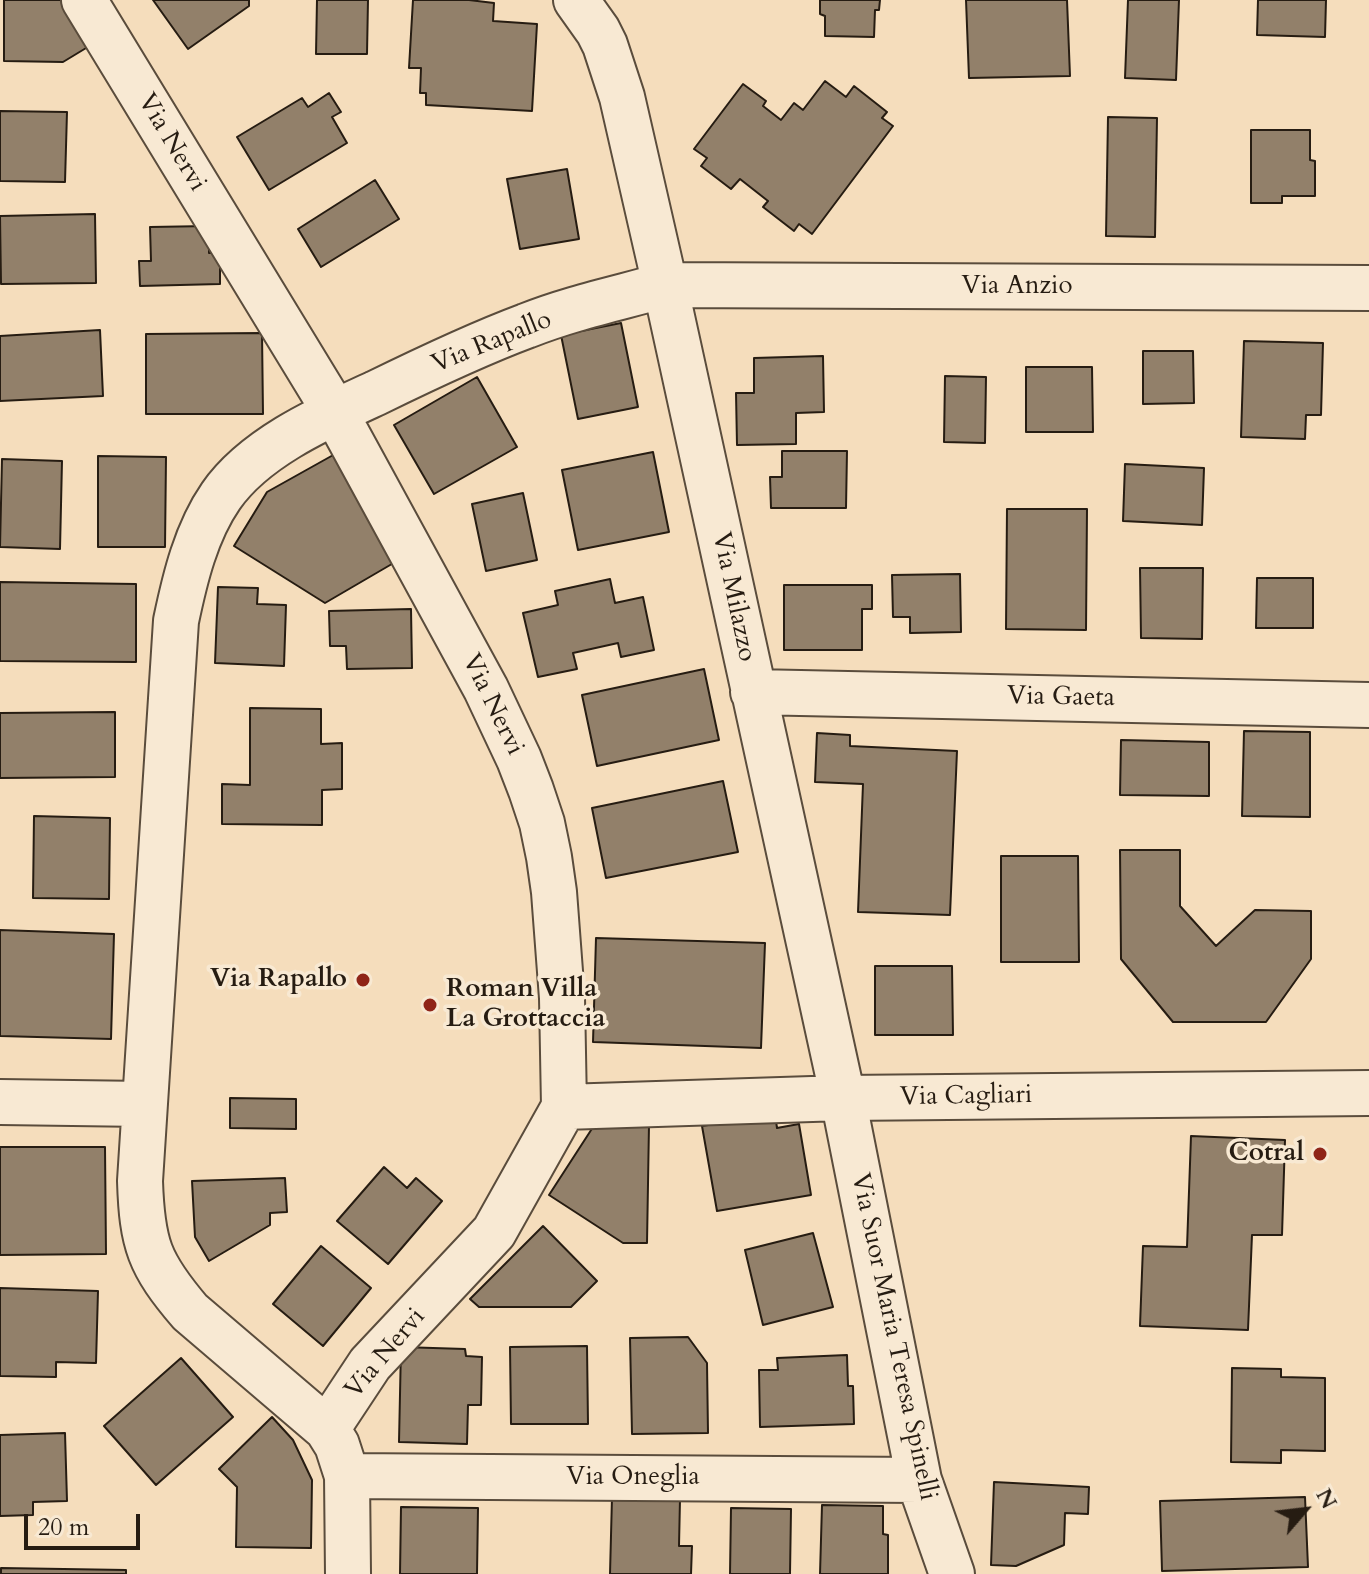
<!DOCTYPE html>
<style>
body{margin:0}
#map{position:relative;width:1369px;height:1574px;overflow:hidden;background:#f5ddbc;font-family:Cardo,serif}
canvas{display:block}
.north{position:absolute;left:1265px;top:1470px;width:80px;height:80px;-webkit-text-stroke:6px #f8e9d3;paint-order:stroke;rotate:62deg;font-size:22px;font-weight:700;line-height:32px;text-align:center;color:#261c12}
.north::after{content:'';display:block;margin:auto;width:28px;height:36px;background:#261c12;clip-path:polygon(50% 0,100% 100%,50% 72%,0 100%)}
.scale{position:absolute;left:24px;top:1514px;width:116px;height:36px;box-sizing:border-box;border:4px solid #261c12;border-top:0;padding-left:10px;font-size:24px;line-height:28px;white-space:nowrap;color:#261c12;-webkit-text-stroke:6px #f8e9d3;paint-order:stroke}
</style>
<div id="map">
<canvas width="1369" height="1574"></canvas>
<div class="north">N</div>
<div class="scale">20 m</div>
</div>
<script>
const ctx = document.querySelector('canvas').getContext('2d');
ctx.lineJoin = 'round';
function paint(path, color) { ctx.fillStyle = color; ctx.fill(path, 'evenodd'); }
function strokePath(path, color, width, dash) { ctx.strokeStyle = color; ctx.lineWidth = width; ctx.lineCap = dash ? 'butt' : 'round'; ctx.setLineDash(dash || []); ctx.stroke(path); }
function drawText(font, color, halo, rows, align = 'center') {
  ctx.font = font + ' Cardo,serif'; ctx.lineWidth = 7; ctx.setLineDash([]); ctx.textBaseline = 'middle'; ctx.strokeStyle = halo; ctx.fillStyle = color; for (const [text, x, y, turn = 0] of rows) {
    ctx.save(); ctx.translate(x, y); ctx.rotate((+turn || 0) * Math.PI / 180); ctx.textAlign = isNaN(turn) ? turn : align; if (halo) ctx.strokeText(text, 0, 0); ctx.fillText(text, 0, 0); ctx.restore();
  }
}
const building = new Path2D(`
 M 4,0 L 71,0 L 96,42 L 63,62 L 4,61 Z
 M 153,0 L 249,0 L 249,6 L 188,49 Z
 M 317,0 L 368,0 L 367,54 L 316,54 Z
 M 413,0 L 469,0 L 494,3 L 493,21 L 537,24 L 532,111 L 426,105 L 426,93 L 420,93 L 421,68 L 409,68 Z
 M 820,0 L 880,0 L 879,10 L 875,10 L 874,37 L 825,36 L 825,16 L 820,14 Z
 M 966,0 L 1067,0 L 1070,76 L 969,78 Z
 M 1128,0 L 1179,0 L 1176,80 L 1125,78 Z
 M 1258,0 L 1326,0 L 1325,37 L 1257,35 Z
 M 825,81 L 846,97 L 854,86 L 887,112 L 882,118 L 893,126 L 812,234 L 799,224 L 794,231 L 763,207 L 768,201 L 740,179 L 731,189 L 701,166 L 707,158 L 694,149 L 743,84 L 766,101 L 763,106 L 781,120 L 794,103 L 803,110 Z
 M 329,93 L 341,112 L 332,117 L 347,143 L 269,190 L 237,137 L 302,98 L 308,107 Z
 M 0,111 L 67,112 L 65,182 L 0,181 Z
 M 1108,117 L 1157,118 L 1155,237 L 1106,236 Z
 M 1251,130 L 1310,130 L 1310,160 L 1315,161 L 1315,196 L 1282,196 L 1282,203 L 1251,203 Z
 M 567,169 L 579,239 L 520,249 L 507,179 Z
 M 375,180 L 399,219 L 321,267 L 298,229 Z
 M 95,214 L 96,283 L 1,284 L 0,216 Z
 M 209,226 L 209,253 L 220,253 L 220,284 L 140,286 L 139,261 L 151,261 L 150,227 Z
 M 621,323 L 638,407 L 578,419 L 561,335 Z
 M 100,330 L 103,396 L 0,401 L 0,336 Z
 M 262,333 L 263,414 L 146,414 L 146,334 Z
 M 1244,341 L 1323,343 L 1321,415 L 1306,415 L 1305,439 L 1241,437 Z
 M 1143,351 L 1193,351 L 1194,403 L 1143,404 Z
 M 823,356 L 824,412 L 796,413 L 796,444 L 737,445 L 736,393 L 754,393 L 754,358 Z
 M 1026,367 L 1092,367 L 1093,432 L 1026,432 Z
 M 945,376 L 986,377 L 985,443 L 944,442 Z
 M 477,377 L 517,447 L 434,494 L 394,425 Z
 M 782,451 L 847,451 L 846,508 L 771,508 L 770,477 L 782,477 Z
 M 653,452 L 669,532 L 578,550 L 562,470 Z
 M 335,454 L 397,561 L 325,603 L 234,546 L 267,492 Z
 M 98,456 L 166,457 L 165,547 L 98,547 Z
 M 2,459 L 62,461 L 60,549 L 0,547 Z
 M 1125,464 L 1204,468 L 1202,525 L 1123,521 Z
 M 523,493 L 537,560 L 486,571 L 472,504 Z
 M 1007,509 L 1087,509 L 1086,630 L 1006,629 Z
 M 1140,568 L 1203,568 L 1202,639 L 1141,638 Z
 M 960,574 L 961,632 L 910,633 L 910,617 L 893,617 L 892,575 Z
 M 1257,578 L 1313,578 L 1313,628 L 1256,628 Z
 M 610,579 L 615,603 L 643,597 L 654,650 L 621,657 L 618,643 L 573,653 L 577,669 L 538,677 L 523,613 L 558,605 L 555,591 Z
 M 0,582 L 136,584 L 136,662 L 0,661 Z
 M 784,585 L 872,585 L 872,609 L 862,609 L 862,650 L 784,650 Z
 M 218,587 L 258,588 L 257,604 L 286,605 L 284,666 L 215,663 Z
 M 411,609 L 412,668 L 347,669 L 346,646 L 330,646 L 329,611 Z
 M 704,669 L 719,740 L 597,766 L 582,695 Z
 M 250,708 L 321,709 L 321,744 L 342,743 L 342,789 L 322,790 L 322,825 L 222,824 L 222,784 L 250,785 Z
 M 115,712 L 115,777 L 0,778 L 0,713 Z
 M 1244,731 L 1310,732 L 1310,817 L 1242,816 Z
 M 817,733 L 850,735 L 850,746 L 957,751 L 950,915 L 858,912 L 863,784 L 815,782 Z
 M 1121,740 L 1209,742 L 1209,796 L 1120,795 Z
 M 723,781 L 738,852 L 606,878 L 592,808 Z
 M 34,816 L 110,818 L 109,899 L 33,898 Z
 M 1120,850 L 1180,850 L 1180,906 L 1216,946 L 1255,910 L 1311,911 L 1311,959 L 1266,1022 L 1173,1022 L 1121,959 Z
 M 1001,856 L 1078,856 L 1079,962 L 1001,962 Z
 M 0,930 L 114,934 L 111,1039 L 0,1036 Z
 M 596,938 L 765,943 L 761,1048 L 593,1042 Z
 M 875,966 L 952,966 L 953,1035 L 875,1035 Z
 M 230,1098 L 296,1099 L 296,1129 L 230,1128 Z
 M 775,1114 L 777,1128 L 799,1124 L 811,1195 L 717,1211 L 702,1126 Z
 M 595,1124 L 649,1125 L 647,1243 L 623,1243 L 549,1195 Z
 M 1191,1136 L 1285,1140 L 1282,1235 L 1252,1235 L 1248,1330 L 1140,1326 L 1143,1246 L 1187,1247 Z
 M 0,1147 L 105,1147 L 106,1254 L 0,1255 Z
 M 384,1167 L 407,1188 L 416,1178 L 442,1201 L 388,1264 L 337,1221 Z
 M 285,1178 L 287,1212 L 270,1213 L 270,1225 L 209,1261 L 195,1237 L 192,1181 Z
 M 543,1226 L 597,1281 L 571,1307 L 479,1307 L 470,1299 Z
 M 813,1233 L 833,1307 L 763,1325 L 745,1250 Z
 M 321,1246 L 371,1288 L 323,1346 L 273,1304 Z
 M 0,1288 L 98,1291 L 96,1363 L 56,1362 L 56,1377 L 0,1376 Z
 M 688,1337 L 707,1363 L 708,1433 L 632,1434 L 630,1338 Z
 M 587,1346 L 588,1424 L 511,1424 L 510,1347 Z
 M 401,1347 L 465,1349 L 466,1356 L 482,1357 L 481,1405 L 468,1405 L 467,1444 L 399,1442 Z
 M 847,1355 L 848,1386 L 853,1386 L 854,1424 L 760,1427 L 759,1370 L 778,1370 L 777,1358 Z
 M 181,1358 L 233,1417 L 156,1485 L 104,1426 Z
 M 1232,1368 L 1281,1369 L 1281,1377 L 1325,1378 L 1325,1451 L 1281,1450 L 1281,1463 L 1231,1462 Z
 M 272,1417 L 293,1440 L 312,1480 L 311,1548 L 236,1547 L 237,1487 L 219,1469 Z
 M 65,1433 L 67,1501 L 33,1502 L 33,1515 L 0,1516 L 0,1435 Z
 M 994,1482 L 1089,1487 L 1088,1514 L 1065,1513 L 1064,1545 L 1016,1566 L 991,1565 Z
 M 612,1497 L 680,1499 L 679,1546 L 692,1546 L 691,1574 L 610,1574 Z
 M 1305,1497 L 1308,1567 L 1162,1571 L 1160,1501 Z
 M 822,1505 L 883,1506 L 883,1534 L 888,1535 L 888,1574 L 820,1574 Z
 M 401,1507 L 478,1508 L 477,1574 L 400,1574 Z
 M 731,1508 L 791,1509 L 790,1574 L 730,1574 Z
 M 1,1568 L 126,1570 L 126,1574 L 1,1574 Z`);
paint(building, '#92806a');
strokePath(building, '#261c12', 2);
const minor = new Path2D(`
 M 84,0 L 335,412 L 486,689 L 519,759 L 531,790 L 542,823 L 549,857 L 554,892 L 562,998 L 564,1107 L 494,1232 L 370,1364 L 327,1429
 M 576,0 L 598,31 L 605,45 L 622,97 L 665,285 L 843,1098 L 919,1480 L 952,1574
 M 753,692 L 1369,705
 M 0,1102 L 145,1104
 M 564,1107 L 843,1098 L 1369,1093
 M 347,1476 L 919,1480
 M 348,1574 L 347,1476 L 337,1445 L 327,1429 L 190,1312 C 149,1264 142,1244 140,1181 L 176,621 C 185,578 196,532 221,496 C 255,447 324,417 376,393 C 425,369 475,345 526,326 C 571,308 619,298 665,285 L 1369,288`);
strokePath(minor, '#5a4c3c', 48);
strokePath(minor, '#f8e9d3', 44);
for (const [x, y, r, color] of [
 [363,980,8,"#8f2418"],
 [430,1005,8,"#8f2418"],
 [1320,1154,8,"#8f2418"]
]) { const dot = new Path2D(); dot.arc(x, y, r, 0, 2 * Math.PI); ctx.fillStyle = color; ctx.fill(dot); strokePath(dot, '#f8e9d3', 3); }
drawText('26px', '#261c12', '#f8e9d3', [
 ["Via Nervi",171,143,59],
 ["Via Anzio",1017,287],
 ["Via Rapallo",492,343,-22],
 ["Via Milazzo",733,597,78],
 ["Via Gaeta",1061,698,1],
 ["Via Nervi",492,705,64],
 ["Via Cagliari",966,1097,-1],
 ["Via Suor Maria Teresa Spinelli",893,1337,78],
 ["Via Nervi",386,1354,-50],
 ["Via Oneglia",633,1478]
]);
drawText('bold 26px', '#261c12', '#f8e9d3', [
 ["Via Rapallo",347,980],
 ["Roman Villa",446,990,"left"],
 ["La Grottaccia",446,1020,"left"],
 ["Cotral",1304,1154]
], 'right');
</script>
